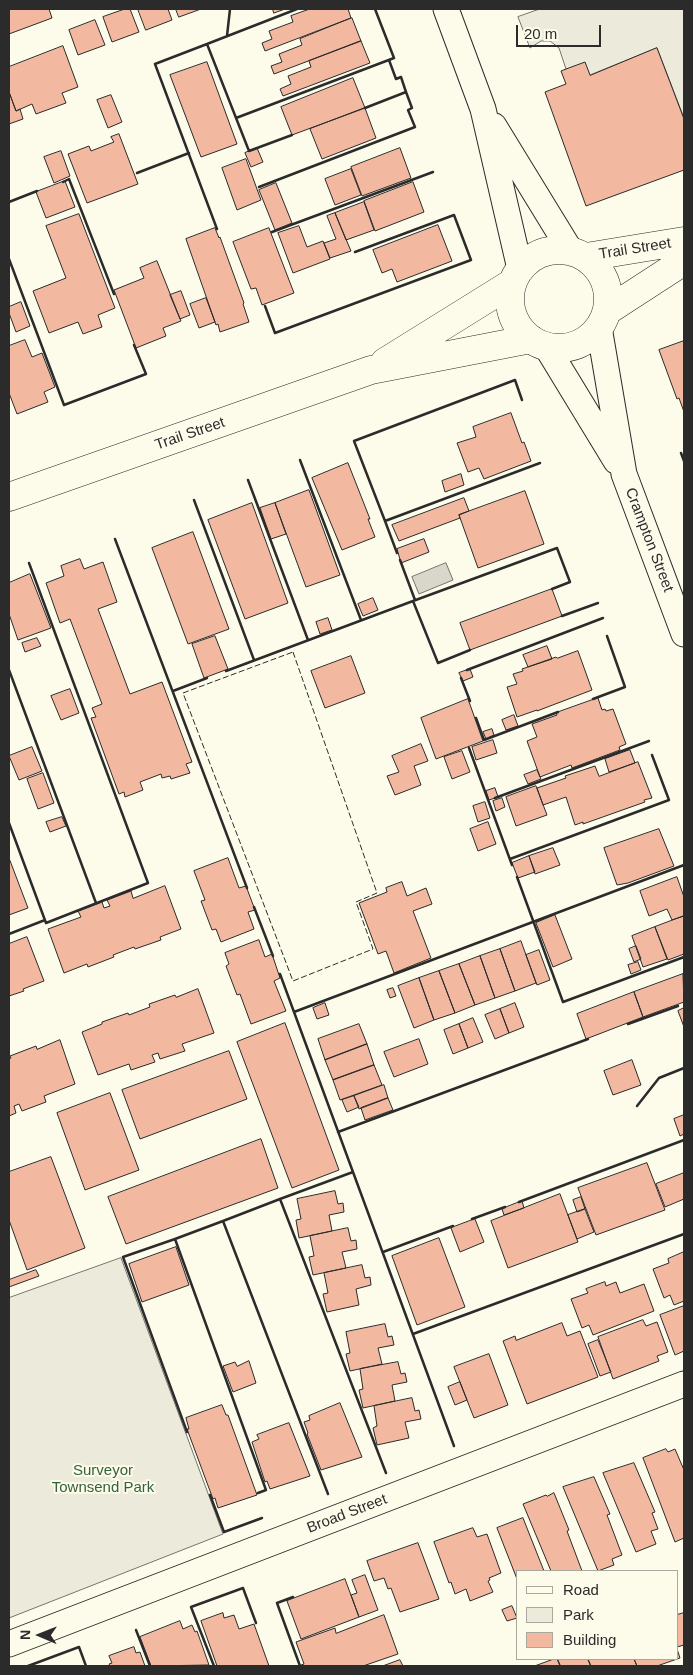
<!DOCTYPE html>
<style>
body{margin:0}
#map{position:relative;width:693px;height:1675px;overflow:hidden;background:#fdfbea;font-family:Helvetica,sans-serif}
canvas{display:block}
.frame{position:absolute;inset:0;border:10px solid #2b2b2b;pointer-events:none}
.legend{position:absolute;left:516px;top:1570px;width:162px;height:90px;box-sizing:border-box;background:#fdfbea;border:1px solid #a9a89e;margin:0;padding:6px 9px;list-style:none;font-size:15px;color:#2b2b2b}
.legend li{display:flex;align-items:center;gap:10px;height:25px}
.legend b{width:25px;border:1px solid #a9a89e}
.north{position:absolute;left:15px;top:1610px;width:50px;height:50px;-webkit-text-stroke:4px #fdfbea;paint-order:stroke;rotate:271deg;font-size:14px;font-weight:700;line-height:20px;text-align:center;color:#2b2b2b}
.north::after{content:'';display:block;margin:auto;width:18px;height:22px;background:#2b2b2b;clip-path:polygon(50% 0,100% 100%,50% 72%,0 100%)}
.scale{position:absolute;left:516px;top:25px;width:85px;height:22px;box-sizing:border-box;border:2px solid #2b2b2b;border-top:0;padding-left:6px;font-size:15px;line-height:18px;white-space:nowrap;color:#2b2b2b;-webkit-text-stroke:4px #fdfbea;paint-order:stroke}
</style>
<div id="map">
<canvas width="693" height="1675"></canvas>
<div class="frame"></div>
<ul class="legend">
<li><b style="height:6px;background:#fdfbea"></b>Road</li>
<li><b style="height:14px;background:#ecebdb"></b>Park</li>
<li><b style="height:14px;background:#f2b8a0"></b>Building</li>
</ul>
<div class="north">N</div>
<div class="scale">20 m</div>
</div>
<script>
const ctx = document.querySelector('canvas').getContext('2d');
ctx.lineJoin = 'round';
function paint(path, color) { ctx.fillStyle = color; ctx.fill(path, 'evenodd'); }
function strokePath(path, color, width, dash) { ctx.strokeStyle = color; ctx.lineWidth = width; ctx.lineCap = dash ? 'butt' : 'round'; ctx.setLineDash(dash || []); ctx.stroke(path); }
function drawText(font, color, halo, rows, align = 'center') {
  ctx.font = font + ' Helvetica,sans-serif'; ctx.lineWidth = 4; ctx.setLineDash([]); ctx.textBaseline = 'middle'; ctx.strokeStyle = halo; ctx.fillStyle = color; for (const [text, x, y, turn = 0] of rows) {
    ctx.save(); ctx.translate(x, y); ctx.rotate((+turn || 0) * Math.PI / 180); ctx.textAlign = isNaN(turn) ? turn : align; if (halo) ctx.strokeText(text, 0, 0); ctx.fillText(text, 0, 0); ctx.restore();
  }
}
const green = new Path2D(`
 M 121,1258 L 223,1534 L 9,1618 L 9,1298 Z`);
paint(green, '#ecebdb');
strokePath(green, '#74746e', 1);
const parking = new Path2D(`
 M 540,9 L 684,9 L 684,118 L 657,48 L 590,75 L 566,69 L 559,48 L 550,41 L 541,41 L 530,48 L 518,17 Z`);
paint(parking, '#eceadb');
strokePath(parking, '#74746e', 1);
const water = new Path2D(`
 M 446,563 L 453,580 L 419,594 L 412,577 Z`);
paint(water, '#d8d7c9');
strokePath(water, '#74746e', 1);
const building = new Path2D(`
 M 9,9 L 49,9 L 52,18 L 9,34 Z
 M 125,9 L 130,9 L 139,32 L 112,42 L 103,17 Z
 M 138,9 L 168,9 L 172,20 L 146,30 Z
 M 176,9 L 201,9 L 179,17 Z
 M 273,9 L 285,9 L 274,13 Z
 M 310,9 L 348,9 L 351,18 L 265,51 L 262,43 L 272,39 L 269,31 L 293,22 L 291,16 Z
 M 352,18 L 361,41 L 274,74 L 271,66 L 282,62 L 279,54 L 302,45 L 300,39 Z
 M 95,20 L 105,45 L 78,55 L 69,30 Z
 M 361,41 L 370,63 L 283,96 L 280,89 L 291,84 L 288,76 L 311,67 L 309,61 Z
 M 63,46 L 78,87 L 62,93 L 66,103 L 36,114 L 32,104 L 16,111 L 9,92 L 9,67 Z
 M 657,48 L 684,119 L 684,170 L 586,206 L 545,92 L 566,84 L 561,71 L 566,69 L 585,62 L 590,75 Z
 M 207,62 L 237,144 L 201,157 L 170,75 Z
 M 353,78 L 365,108 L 292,135 L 281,107 Z
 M 9,92 L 16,111 L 20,109 L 23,119 L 9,124 Z
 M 111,95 L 122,122 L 108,128 L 97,100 Z
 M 365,108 L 376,138 L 322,159 L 310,129 Z
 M 119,134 L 138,184 L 87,203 L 68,154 L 89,146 L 91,151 L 114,142 L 111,137 Z
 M 257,148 L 263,162 L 251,167 L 245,153 Z
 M 400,148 L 411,178 L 362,196 L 351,167 Z
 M 61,151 L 70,176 L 54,183 L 44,157 Z
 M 246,159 L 261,200 L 237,210 L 222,168 Z
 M 351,169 L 361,195 L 335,205 L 325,179 Z
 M 65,181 L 75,207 L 46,218 L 36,192 Z
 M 413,182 L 424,212 L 375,231 L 364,201 Z
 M 276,183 L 292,223 L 275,230 L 259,190 Z
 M 364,202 L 374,230 L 346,240 L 335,213 Z
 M 335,213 L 351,251 L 330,258 L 324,243 L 336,239 L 327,216 Z
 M 79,214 L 115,308 L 98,315 L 102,327 L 83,334 L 78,322 L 49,333 L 33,291 L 66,278 L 46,226 Z
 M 438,225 L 452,261 L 397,282 L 392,269 L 382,273 L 373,250 Z
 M 299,226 L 307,247 L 323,241 L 330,259 L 293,273 L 278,233 Z
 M 215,228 L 219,238 L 220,237 L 244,303 L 243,304 L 249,322 L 220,332 L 218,324 L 216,325 L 186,239 Z
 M 269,228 L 294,293 L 262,305 L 256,288 L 251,289 L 233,242 Z
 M 157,261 L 181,321 L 163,328 L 166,336 L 136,348 L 114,290 L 144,278 L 140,268 Z
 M 181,291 L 190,315 L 180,319 L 170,295 Z
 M 206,298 L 215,322 L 199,328 L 190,304 Z
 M 21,302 L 30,326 L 16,332 L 9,313 L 9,307 Z
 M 25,340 L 32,357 L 42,353 L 55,387 L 44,392 L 48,402 L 17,414 L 9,393 L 9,346 Z
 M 684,341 L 684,412 L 679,398 L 677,399 L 659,350 Z
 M 511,413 L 522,443 L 524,442 L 531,461 L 484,479 L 479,468 L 468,472 L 457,443 L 476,437 L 473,427 Z
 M 348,463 L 370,519 L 368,519 L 375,537 L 342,550 L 312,478 Z
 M 461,474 L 464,485 L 445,492 L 442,481 Z
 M 309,490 L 340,575 L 306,587 L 275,503 Z
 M 525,491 L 544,544 L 478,568 L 459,515 Z
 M 464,498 L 469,511 L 459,515 L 460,518 L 399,541 L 392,525 Z
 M 252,503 L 288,603 L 245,619 L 208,520 Z
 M 275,503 L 286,534 L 271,539 L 260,508 Z
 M 193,532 L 229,629 L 188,644 L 152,548 Z
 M 424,539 L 429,552 L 401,563 L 397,549 Z
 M 80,559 L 84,569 L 103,562 L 117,602 L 98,609 L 130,694 L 162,682 L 192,762 L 186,764 L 190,773 L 171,779 L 170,776 L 162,778 L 161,774 L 140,782 L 143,790 L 125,797 L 124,792 L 119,794 L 91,718 L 96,717 L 92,708 L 102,704 L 70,619 L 60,623 L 46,583 L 64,576 L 61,566 Z
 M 30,574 L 51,628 L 18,640 L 9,614 L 9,583 Z
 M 552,589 L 562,616 L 470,650 L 460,623 Z
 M 373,598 L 378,610 L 363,616 L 358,604 Z
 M 328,618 L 332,630 L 320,634 L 316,622 Z
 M 215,636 L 228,669 L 204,678 L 192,644 Z
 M 37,638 L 41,646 L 25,652 L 22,643 Z
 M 547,646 L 552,659 L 528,667 L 523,655 Z
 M 578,651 L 592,690 L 537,711 L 537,710 L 517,717 L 507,687 L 517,684 L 513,674 L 523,671 L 522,669 L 556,657 L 557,658 Z
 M 351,656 L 365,693 L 325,708 L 311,671 Z
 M 470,669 L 473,677 L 463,681 L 459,673 Z
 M 70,689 L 79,713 L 61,720 L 51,696 Z
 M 598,698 L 602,710 L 605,709 L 606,711 L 613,709 L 626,744 L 619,747 L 620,750 L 572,768 L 571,765 L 540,777 L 527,741 L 537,737 L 532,724 L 557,715 L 556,713 Z
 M 468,699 L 483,741 L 436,759 L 421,718 Z
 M 514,715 L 518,726 L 506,730 L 502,720 Z
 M 492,729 L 494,735 L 486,739 L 483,732 Z
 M 493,740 L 497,753 L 476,760 L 472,747 Z
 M 421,744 L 428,761 L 414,766 L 421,785 L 395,795 L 387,776 L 399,772 L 392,756 Z
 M 32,747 L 42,771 L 19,780 L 9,756 Z
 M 630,750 L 635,763 L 609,772 L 605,759 Z
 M 462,751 L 470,772 L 452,779 L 444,757 Z
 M 638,762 L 652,798 L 644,800 L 645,802 L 583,824 L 583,822 L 575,825 L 566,797 L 543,805 L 537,788 L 566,778 L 565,776 L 595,766 L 599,776 Z
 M 537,770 L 541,779 L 528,784 L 524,775 Z
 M 43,773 L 54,803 L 38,809 L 27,779 Z
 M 536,786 L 547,815 L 516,826 L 506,797 Z
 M 495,788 L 498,797 L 489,800 L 486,791 Z
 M 502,798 L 505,807 L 496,811 L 493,801 Z
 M 485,802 L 490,818 L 478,822 L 473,806 Z
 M 62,817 L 66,826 L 50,832 L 46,822 Z
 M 488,822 L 496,844 L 478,851 L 470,829 Z
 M 659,829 L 674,866 L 628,883 L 617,885 L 604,848 Z
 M 553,848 L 560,865 L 535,874 L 529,856 Z
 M 529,856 L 535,872 L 518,878 L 512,863 Z
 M 9,858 L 28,908 L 9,915 Z
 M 228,858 L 239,888 L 246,886 L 255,910 L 248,912 L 254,929 L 221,942 L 216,929 L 212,930 L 201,901 L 205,900 L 194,871 Z
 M 677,877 L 684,897 L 684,916 L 672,920 L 667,909 L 649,916 L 640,891 Z
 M 402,882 L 407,896 L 426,888 L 432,904 L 413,911 L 431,958 L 394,973 L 386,951 L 378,954 L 359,903 L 387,892 L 386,888 Z
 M 165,886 L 181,929 L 160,937 L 161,940 L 135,949 L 134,947 L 113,955 L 114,957 L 88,967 L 87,964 L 64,973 L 48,929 L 81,917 L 78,911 L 102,902 L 104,908 L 110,906 L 107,900 L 131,891 L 133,898 Z
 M 555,915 L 572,959 L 553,967 L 536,923 Z
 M 684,916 L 684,954 L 668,960 L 655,927 Z
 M 655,927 L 667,959 L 643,967 L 632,936 Z
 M 27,937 L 44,981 L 23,989 L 24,991 L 9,996 L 9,944 Z
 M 259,940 L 265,957 L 272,954 L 280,978 L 274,981 L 286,1011 L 251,1024 L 240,994 L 237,995 L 226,966 L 229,964 L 225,953 Z
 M 521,941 L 536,983 L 515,991 L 500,949 Z
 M 636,946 L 641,959 L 634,962 L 629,949 Z
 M 500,949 L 515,991 L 495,998 L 480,956 Z
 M 539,950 L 550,980 L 537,985 L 526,955 Z
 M 480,956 L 495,998 L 475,1005 L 459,964 Z
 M 638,962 L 641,970 L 631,974 L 628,965 Z
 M 459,964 L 475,1005 L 455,1013 L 439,971 Z
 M 439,971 L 455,1013 L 434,1020 L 419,978 Z
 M 683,974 L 684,1002 L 643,1017 L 634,992 Z
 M 419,978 L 434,1020 L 414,1028 L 398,986 Z
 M 393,988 L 396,996 L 390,998 L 387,990 Z
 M 198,989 L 214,1033 L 182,1044 L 185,1051 L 160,1059 L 158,1053 L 152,1055 L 155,1062 L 131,1070 L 129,1064 L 98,1075 L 82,1032 L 102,1024 L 102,1022 L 128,1013 L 129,1015 L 150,1007 L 149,1004 L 175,995 L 176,997 Z
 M 634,992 L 643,1017 L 586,1039 L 577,1014 Z
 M 325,1003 L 329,1015 L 317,1019 L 313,1008 Z
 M 515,1003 L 524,1027 L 509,1033 L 500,1009 Z
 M 684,1008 L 684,1027 L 678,1011 Z
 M 500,1009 L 509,1033 L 495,1039 L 485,1015 Z
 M 473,1018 L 483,1042 L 468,1048 L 459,1024 Z
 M 285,1023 L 339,1170 L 292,1188 L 237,1042 Z
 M 359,1024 L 367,1044 L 325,1060 L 318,1039 Z
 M 459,1024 L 468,1048 L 453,1054 L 444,1030 Z
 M 419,1039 L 428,1064 L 394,1077 L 384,1052 Z
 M 60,1040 L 75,1084 L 44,1096 L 46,1102 L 22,1111 L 19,1104 L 14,1106 L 16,1113 L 9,1116 L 9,1059 L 11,1058 L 10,1056 L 36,1046 L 37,1049 Z
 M 367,1044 L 374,1065 L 333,1080 L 325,1060 Z
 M 229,1051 L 247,1099 L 140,1139 L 122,1090 Z
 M 632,1060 L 641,1085 L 613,1095 L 604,1071 Z
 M 374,1065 L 382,1085 L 340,1100 L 333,1080 Z
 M 384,1085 L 388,1098 L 359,1109 L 354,1096 Z
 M 110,1093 L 139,1170 L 85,1190 L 57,1113 Z
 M 354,1096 L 359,1107 L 347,1112 L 342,1100 Z
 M 388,1098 L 393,1110 L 365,1120 L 361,1108 Z
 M 684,1115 L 684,1134 L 680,1136 L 674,1119 Z
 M 261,1139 L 278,1188 L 126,1244 L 108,1197 Z
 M 51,1157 L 85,1248 L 27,1270 L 9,1220 L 9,1172 Z
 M 647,1163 L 665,1210 L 596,1235 L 578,1188 Z
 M 684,1173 L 684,1199 L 665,1207 L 656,1184 Z
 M 335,1191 L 338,1204 L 343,1203 L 344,1212 L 329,1215 L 332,1231 L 299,1238 L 296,1220 L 301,1219 L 297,1199 Z
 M 560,1194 L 578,1242 L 508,1268 L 491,1221 Z
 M 581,1197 L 585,1209 L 577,1212 L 573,1200 Z
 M 522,1201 L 524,1208 L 504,1215 L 502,1209 Z
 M 585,1209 L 594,1232 L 577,1239 L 568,1215 Z
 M 475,1219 L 484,1242 L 460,1252 L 451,1228 Z
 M 348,1228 L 351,1241 L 356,1240 L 357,1249 L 342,1252 L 346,1268 L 313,1275 L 309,1257 L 314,1256 L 310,1236 Z
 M 439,1238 L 465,1307 L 417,1325 L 392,1256 Z
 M 176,1247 L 189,1285 L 142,1302 L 129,1264 Z
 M 684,1252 L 684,1301 L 674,1305 L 670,1295 L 664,1298 L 653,1269 L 669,1263 L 668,1259 Z
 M 362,1265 L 365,1278 L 370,1277 L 371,1285 L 356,1289 L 359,1305 L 327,1312 L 323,1294 L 328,1293 L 324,1273 Z
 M 36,1270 L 39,1276 L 9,1287 L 9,1280 Z
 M 605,1282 L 606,1286 L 616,1282 L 620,1293 L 644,1284 L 654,1311 L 593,1335 L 589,1325 L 582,1328 L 571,1299 L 588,1293 L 586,1289 Z
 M 684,1306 L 684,1351 L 675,1355 L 660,1315 Z
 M 643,1320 L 646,1326 L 657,1322 L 668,1352 L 657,1356 L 659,1361 L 613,1379 L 598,1337 Z
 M 562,1323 L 567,1336 L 580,1331 L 598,1377 L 527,1404 L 503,1341 L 515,1336 L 516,1340 Z
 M 385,1324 L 388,1337 L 392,1336 L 394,1345 L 378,1348 L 382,1364 L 350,1371 L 346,1354 L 350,1353 L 346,1332 Z
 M 598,1340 L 611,1372 L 600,1376 L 588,1344 Z
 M 489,1354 L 508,1405 L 474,1418 L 454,1367 Z
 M 249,1361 L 256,1383 L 233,1392 L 223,1366 L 235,1362 L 237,1366 Z
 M 398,1362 L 401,1374 L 405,1373 L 407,1382 L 392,1385 L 395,1401 L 363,1408 L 359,1390 L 363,1389 L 360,1369 Z
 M 460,1382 L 467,1400 L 455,1405 L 448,1387 Z
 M 412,1398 L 415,1411 L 419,1410 L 421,1419 L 405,1422 L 409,1438 L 377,1445 L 373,1428 L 377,1426 L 374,1406 Z
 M 340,1403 L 362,1457 L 321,1470 L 307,1434 L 308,1433 L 304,1422 L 310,1420 L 309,1416 Z
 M 222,1405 L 226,1415 L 228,1415 L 257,1495 L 218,1508 L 215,1498 L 213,1499 L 187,1429 L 189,1429 L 186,1418 Z
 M 289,1423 L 310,1476 L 270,1489 L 267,1481 L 265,1482 L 252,1442 L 259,1439 L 257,1435 Z
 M 666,1449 L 668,1452 L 675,1449 L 684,1470 L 684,1538 L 675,1542 L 643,1458 Z
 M 634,1463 L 655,1512 L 652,1513 L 658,1529 L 651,1531 L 656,1544 L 636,1552 L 603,1473 Z
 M 594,1477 L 610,1514 L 607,1515 L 622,1555 L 612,1559 L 614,1565 L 598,1571 L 563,1487 Z
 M 554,1493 L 569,1530 L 567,1531 L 582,1571 L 551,1571 L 523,1504 L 546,1495 L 547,1496 Z
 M 523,1518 L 544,1571 L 517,1571 L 517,1579 L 497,1528 Z
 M 473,1528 L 477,1537 L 487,1534 L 501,1573 L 489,1578 L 490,1580 L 488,1581 L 493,1592 L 470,1601 L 466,1589 L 455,1594 L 451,1582 L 449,1583 L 434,1542 Z
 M 418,1543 L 439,1599 L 400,1612 L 391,1588 L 388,1589 L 384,1578 L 374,1581 L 367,1561 Z
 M 365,1575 L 378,1610 L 359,1617 L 351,1595 L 357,1593 L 352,1580 Z
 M 345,1579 L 359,1617 L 301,1639 L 287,1601 Z
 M 512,1606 L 517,1618 L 507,1621 L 502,1610 Z
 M 223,1613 L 224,1618 L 234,1615 L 239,1629 L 254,1624 L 269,1666 L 217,1666 L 201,1621 Z
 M 684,1613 L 684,1645 L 677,1647 L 677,1615 Z
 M 384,1615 L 398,1654 L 363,1666 L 301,1666 L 301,1665 L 304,1664 L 296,1642 L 335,1628 L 336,1633 Z
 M 180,1621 L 183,1629 L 192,1625 L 195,1632 L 197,1631 L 209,1665 L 151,1666 L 140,1637 Z
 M 134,1647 L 136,1653 L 140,1652 L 145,1666 L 110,1666 L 109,1664 L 112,1663 L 109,1656 Z
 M 677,1649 L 680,1658 L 657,1666 L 637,1666 L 634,1659 L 677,1659 Z
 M 554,1659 L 557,1659 L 560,1666 L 535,1666 Z
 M 558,1659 L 588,1659 L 591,1666 L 561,1666 Z
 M 588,1659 L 634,1659 L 637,1666 L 591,1666 Z
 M 400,1660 L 403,1666 L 383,1666 Z`);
paint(building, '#f2b8a0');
strokePath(building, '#2b2b2b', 1);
const minor = new Path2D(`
 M 446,9 L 483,109 L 520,269
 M 494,126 L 570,250
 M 599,327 L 624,474 L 684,634
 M 546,346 L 616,461
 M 9,1644 L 684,1384`);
const tertiary = new Path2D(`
 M510 299a49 49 0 1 1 98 0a49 49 0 1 1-98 0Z
 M 586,257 L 684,241
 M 607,311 L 684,261
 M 385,362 L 512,283
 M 9,497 L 371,370 L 531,339`);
strokePath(minor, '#2b2b2b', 27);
strokePath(tertiary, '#2b2b2b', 29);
strokePath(minor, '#fdfbea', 25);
strokePath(tertiary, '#fdfbea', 28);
strokePath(new Path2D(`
 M 293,652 L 377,893 L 356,902 L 373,949 L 293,981 L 183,693 Z`), '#2b2b2b', 1, [6, 2.5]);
strokePath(new Path2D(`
 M 227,36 L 230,9
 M 207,44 L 297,9
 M 365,108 L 406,92 L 401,77 L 396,79 L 389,60
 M 236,118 L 394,58 L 375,9
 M 137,173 L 189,153
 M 63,182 L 69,179 L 114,294
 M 259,187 L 415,127 L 408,110 L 412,108 L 406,92
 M 9,202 L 37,191
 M 217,229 L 155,64 L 207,44 L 249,151 L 292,135
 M 272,232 L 433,172
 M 9,259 L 64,405 L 146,374 L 134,345
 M 265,306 L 275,333 L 471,260 L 454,215 L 355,252
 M 522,400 L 515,380 L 354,441 L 385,521 L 540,463
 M 681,453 L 684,461
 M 300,460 L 361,620
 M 248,480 L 308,640
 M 194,500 L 254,660
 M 385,521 L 397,553
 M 115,539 L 247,888
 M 400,560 L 415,600
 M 562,616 L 598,603
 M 470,650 L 438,663 L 413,601 L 557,548 L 570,582 L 552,589
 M 9,670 L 96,903
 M 467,670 L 603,618
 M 226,671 L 413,601
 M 461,678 L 470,701
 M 173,691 L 207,678
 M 593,699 L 625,687 L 607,636
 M 476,718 L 484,740 L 558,712
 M 469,748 L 512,865
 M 495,798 L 649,741
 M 9,823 L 46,923 L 148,883 L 29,563
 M 510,859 L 669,800 L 652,755
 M 517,877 L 563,1002 L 684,957
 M 254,907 L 273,956
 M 9,934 L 45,920
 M 280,974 L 454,1446
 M 294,1012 L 684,865
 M 628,1024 L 678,1006
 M 637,1106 L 659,1078 L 684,1068
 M 338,1132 L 588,1039
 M 280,1199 L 353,1172
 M 519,1202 L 684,1140
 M 472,1219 L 505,1207
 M 223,1221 L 280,1199 L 386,1473
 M 175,1239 L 223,1221 L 328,1494
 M 383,1252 L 453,1226
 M 413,1334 L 684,1234
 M 187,1432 L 123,1257 L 175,1239 L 266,1490 L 258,1493
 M 210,1495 L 224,1532 L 262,1518
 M 293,1597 L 277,1603 L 300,1666
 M 136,1630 L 150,1666
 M 28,1666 L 79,1647 L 86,1666
 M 214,1666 L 191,1607 L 243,1588 L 256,1623`), '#2b2b2b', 2.5);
drawText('15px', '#2b2b2b', '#fdfbea', [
 ["Trail Street",635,249,-9],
 ["Trail Street",190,434,-19],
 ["Crampton Street",649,540,69],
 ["Broad Street",347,1514,-21]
]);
drawText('15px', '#34623c', '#fdfbea', [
 ["Surveyor",103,1471],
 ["Townsend Park",103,1488]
]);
</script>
